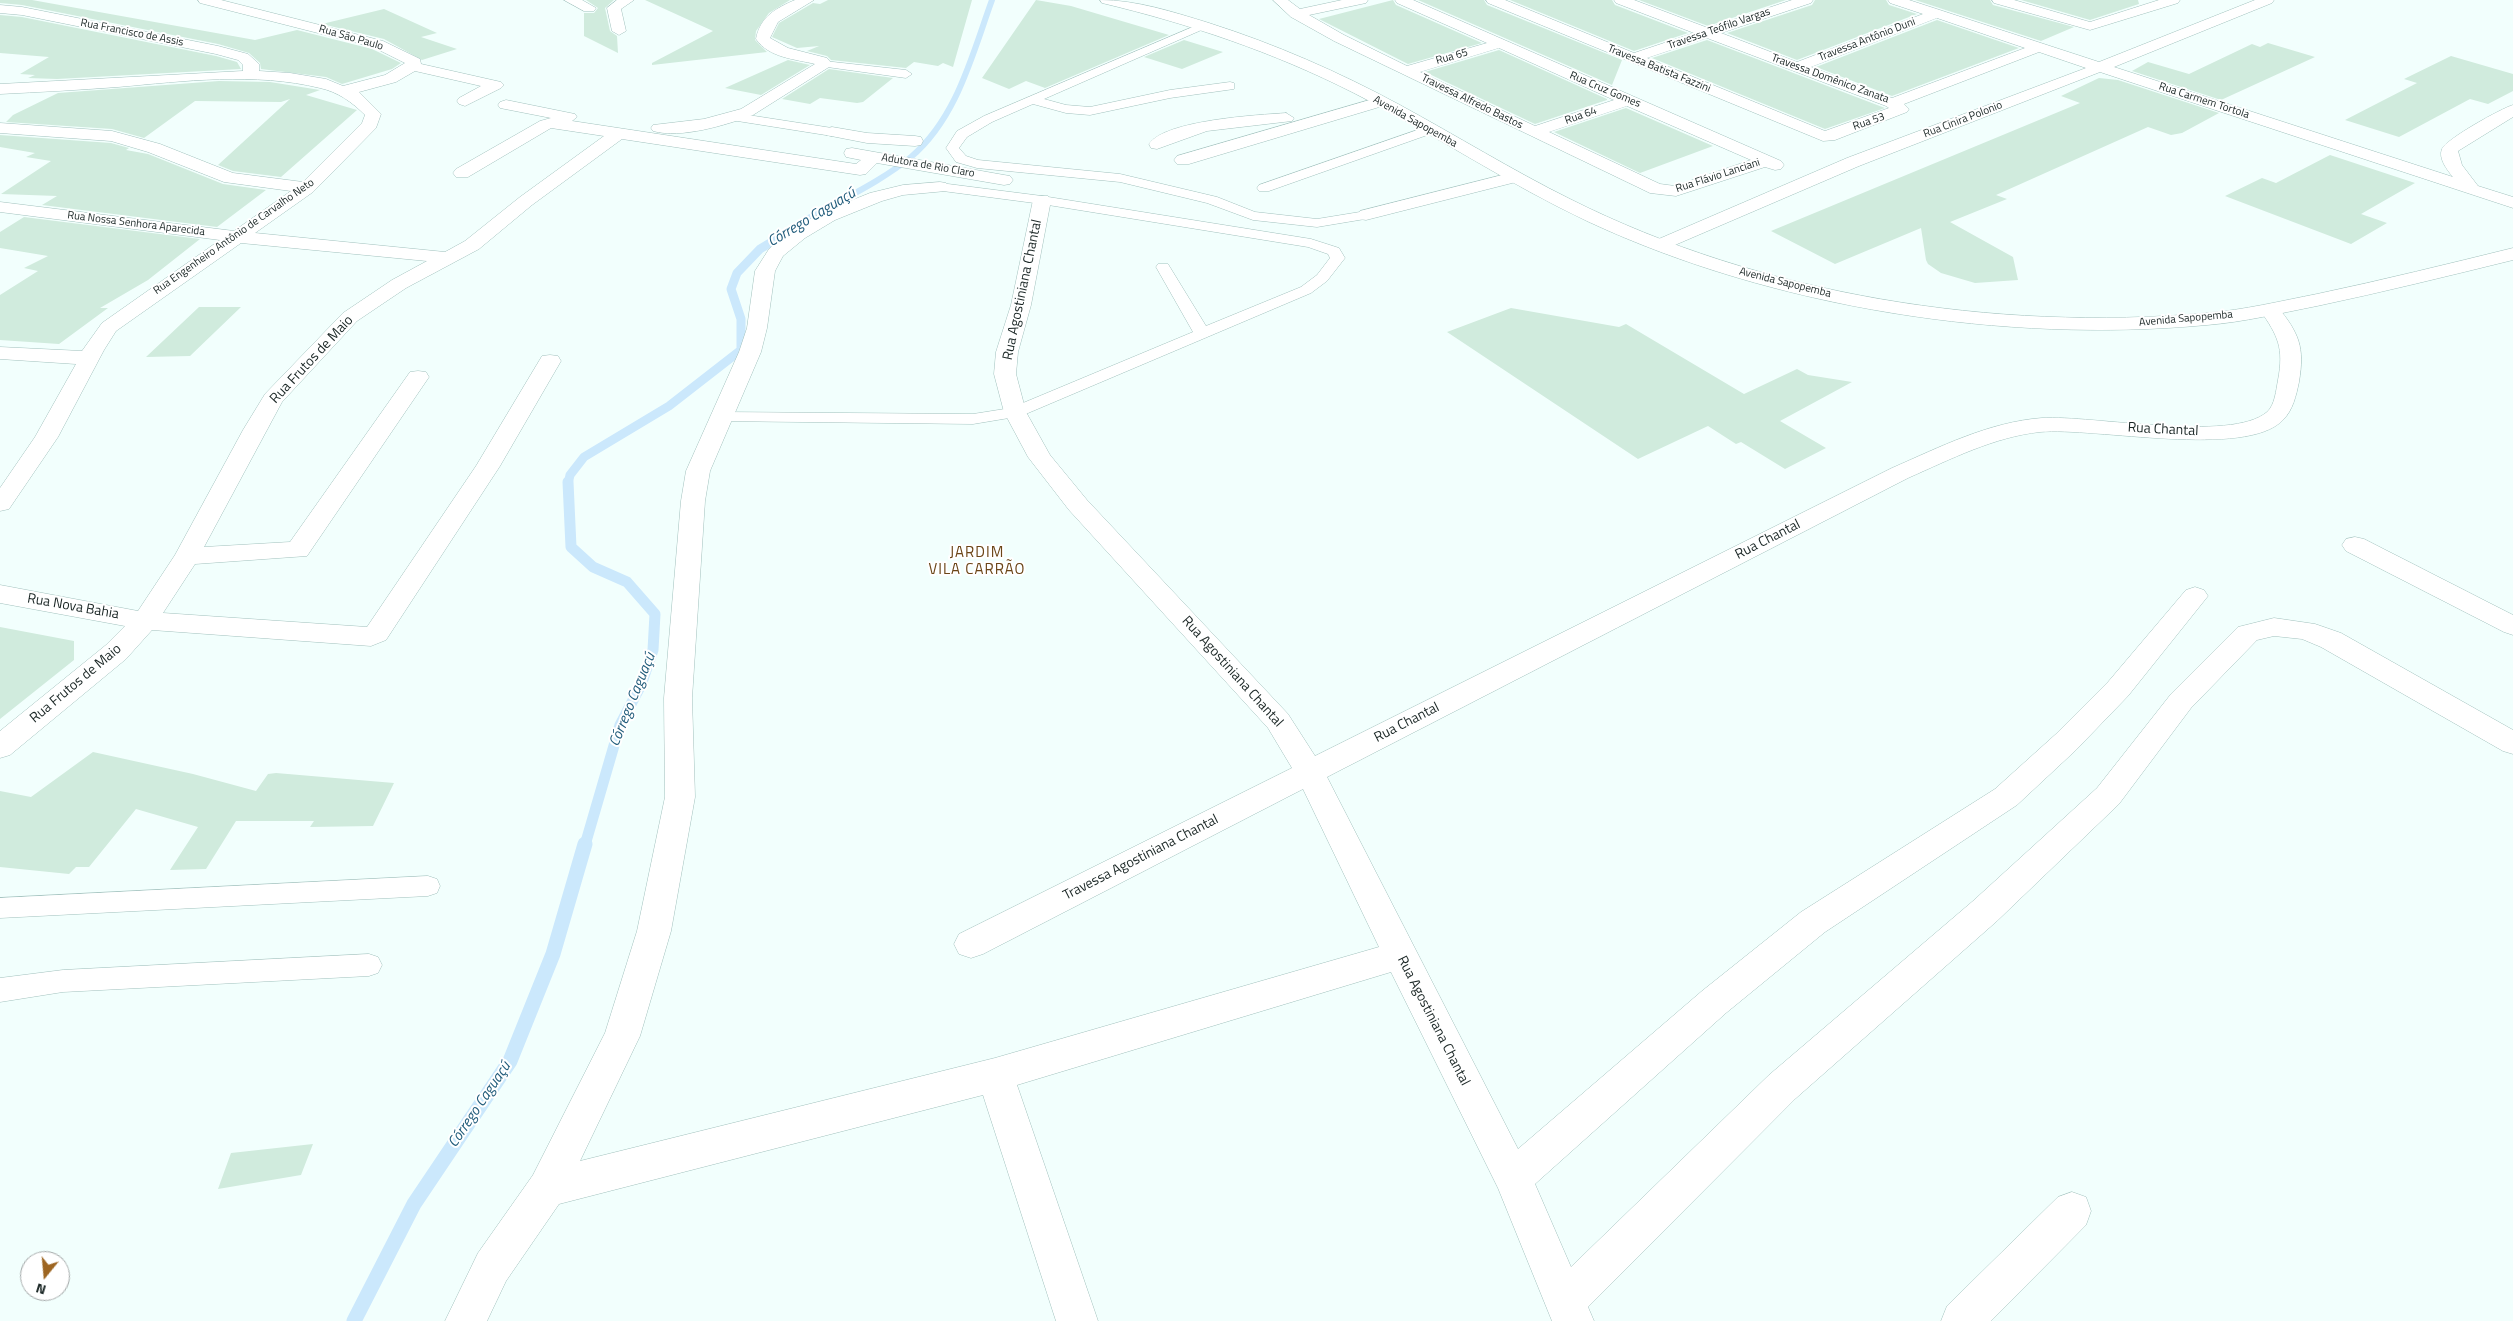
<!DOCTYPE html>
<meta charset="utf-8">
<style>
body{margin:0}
#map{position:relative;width:2513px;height:1321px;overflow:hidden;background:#f2fffd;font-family:"Titillium Web",sans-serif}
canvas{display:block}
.north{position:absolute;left:20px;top:1251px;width:50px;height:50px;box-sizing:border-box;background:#fff;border:1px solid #a3a8a8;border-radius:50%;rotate:197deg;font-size:14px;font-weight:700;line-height:20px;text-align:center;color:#1a2625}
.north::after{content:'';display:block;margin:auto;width:18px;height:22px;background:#9d6521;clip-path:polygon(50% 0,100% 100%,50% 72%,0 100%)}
</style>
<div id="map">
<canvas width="2513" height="1321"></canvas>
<div class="north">N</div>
</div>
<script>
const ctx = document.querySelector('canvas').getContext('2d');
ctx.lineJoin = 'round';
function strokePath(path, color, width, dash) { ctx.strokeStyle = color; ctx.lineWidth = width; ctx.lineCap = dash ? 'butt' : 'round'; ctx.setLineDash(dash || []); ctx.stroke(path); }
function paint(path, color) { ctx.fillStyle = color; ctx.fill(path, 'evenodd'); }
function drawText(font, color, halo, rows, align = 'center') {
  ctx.font = font + ' "Titillium Web",sans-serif'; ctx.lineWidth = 4; ctx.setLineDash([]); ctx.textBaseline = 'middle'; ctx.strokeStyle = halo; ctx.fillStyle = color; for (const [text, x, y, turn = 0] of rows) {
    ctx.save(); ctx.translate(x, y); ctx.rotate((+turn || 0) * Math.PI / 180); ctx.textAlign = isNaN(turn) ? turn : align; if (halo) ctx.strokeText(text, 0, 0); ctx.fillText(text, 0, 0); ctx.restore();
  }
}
strokePath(new Path2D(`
 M 826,209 C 855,193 885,178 911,157 C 957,118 972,55 992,0`), '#cbe8fc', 6);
strokePath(new Path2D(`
 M 568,484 L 570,475 L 584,457 L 669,406 L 741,350 L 741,319 L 731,289 L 737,273 L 760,249 L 828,208`), '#cbe8fc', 9);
strokePath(new Path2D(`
 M 568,482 L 571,547 L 593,567 L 627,582 L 655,614 L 653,650 L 641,685 L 620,725 L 585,845`), '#cbe8fc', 11);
strokePath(new Path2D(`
 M 354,1321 L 414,1204 L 510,1061 L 553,954 L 585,844`), '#cbe8fc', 15);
paint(new Path2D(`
 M 0,0 L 32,0 L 255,40 L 297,30 L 372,49 L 401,63 L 392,69 L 342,84 L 326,77 L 261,69 L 260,63 L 249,53 L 218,44 L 22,5 L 0,3 Z
 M 586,0 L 614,0 L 605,8 L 610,31 L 617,36 L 618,53 L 584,36 L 584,13 L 594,13 L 598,8 Z
 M 645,0 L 790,0 L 769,13 L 756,31 L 755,40 L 767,52 L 652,65 L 652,63 L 713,31 Z
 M 828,0 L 972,0 L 953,67 L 943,63 L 938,66 L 914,62 L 906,68 L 831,60 L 827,56 L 807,51 L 819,46 L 797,48 L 772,37 L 779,23 L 813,3 L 820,4 Z
 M 1036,0 L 1071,6 L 1169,35 L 1045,88 L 1026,81 L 1009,89 L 982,78 Z
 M 1393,0 L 1396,5 L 1482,43 L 1408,64 L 1319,19 Z
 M 1418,0 L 1484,0 L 1487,5 L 1622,60 L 1612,85 Z
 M 1510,0 L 1612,0 L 1615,5 L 1688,33 L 1634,51 Z
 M 1639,0 L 1786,0 L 1708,26 Z
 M 1815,0 L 1886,0 L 1889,5 L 1917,14 L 1797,60 L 1727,33 L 1812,5 Z
 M 1915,0 L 1990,0 L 1993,5 L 2074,27 L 2041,41 Z
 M 2021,0 L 2138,0 L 2139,4 L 2090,20 Z
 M 384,9 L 437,33 L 421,37 L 457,49 L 422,60 L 384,39 L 322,24 Z
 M 0,15 L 22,17 L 216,56 L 237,62 L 241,69 L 57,79 L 28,78 L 35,75 L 20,74 L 49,57 L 0,53 Z
 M 1937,20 L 2019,48 L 1892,96 L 1816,67 Z
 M 1184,40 L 1223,52 L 1182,69 L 1144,57 Z
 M 1707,40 L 1885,108 L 1825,129 L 1652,58 Z
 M 2268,43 L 2315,57 L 2221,100 L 2132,71 L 2148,62 L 2189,74 L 2252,44 L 2260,47 Z
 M 1499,50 L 1607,99 L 1607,100 L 1535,124 L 1425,72 Z
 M 2451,56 L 2513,74 L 2513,91 L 2488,104 L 2470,99 L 2399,137 L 2345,120 L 2417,83 L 2404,79 Z
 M 788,60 L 810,65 L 761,95 L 725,88 Z
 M 829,69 L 893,78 L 863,102 L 857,103 L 820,98 L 810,104 L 782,99 Z
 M 2099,78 L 2118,80 L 2219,113 L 2182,133 L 2171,135 L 2148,127 L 1996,195 L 2007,199 L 1950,222 L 2013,257 L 2018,280 L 1975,283 L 1941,273 L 1928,264 L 1926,260 L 1921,228 L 1835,264 L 1771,231 L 2080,103 L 2061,96 Z
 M 219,81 L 270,82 L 320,90 L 306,95 L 357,110 L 281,177 L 233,171 L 218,165 L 290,99 L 281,102 L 195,101 L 144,138 L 112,129 L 6,122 L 13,115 L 58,93 Z
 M 1626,108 L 1713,146 L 1640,173 L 1554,132 Z
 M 0,135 L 111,143 L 129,148 L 126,150 L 148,154 L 223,184 L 266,190 L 217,227 L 42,205 L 57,196 L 1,194 L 51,161 L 26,157 L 35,153 L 0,147 Z
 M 2330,155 L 2415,183 L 2361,214 L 2387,223 L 2351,244 L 2225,196 L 2262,178 L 2276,183 Z
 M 24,217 L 200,239 L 148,280 L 100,308 L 108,308 L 59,344 L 0,340 L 0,295 L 38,271 L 24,268 L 48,256 L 0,248 L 0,232 Z
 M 199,307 L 241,307 L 190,356 L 146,357 Z
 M 1511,308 L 1619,327 L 1626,324 L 1744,394 L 1797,369 L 1808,375 L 1852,382 L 1780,421 L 1826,448 L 1785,469 L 1741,442 L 1736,444 L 1708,426 L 1638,459 L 1447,332 Z
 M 0,627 L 74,641 L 74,660 L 0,719 Z
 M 93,752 L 193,774 L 256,791 L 268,774 L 276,773 L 394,783 L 373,826 L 310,827 L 314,821 L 236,821 L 206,869 L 170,870 L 198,827 L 136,809 L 89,867 L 76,867 L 69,874 L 0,867 L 0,791 L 31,797 Z
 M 313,1144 L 301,1175 L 218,1189 L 231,1153 Z`), '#d0ebdd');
const lane = new Path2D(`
 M 1202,23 L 1206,24 L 1206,28 L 1044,99 L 1066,105 L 1090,107 L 1170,90 L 1230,82 L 1234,83 L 1234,89 L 1170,98 L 1090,115 L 1066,113 L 1033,104 L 992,122 L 967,137 L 959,148 L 966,156 L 978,160 L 1120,174 L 1217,197 L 1255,212 L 1317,219 L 1366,211 L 1373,215 L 1371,218 L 1317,227 L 1253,220 L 1207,203 L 1120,182 L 977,168 L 956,162 L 946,148 L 957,131 L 984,116 Z
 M 824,61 L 906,70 L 912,74 L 906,78 L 820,66 L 820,62 Z
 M 735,113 L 832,128 L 838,132 L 832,136 L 731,120 L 729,117 L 731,114 Z
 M 1429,126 L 1435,130 L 1433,133 L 1269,191 L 1259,191 L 1257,188 L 1259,185 Z
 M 940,183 L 1042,196 L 1311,239 L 1339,248 L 1345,258 L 1327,281 L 1311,293 L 1021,416 L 973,424 L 715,421 L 712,417 L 715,413 L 721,412 L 973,414 L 1011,408 L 1193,332 L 1156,267 L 1158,264 L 1168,264 L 1206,326 L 1301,287 L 1317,275 L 1330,258 L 1328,254 L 1308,247 L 1042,204 L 935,190 L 933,187 L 935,184 Z
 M 428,876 L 437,879 L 440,886 L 437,893 L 428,896 L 0,918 L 0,898 Z
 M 369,954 L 378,957 L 382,965 L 378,973 L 369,976 L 63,992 L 0,1002 L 0,978 L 63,970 Z`);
const street = new Path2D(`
 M 198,0 L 221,0 L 383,41 L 420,59 L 421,64 L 501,82 L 504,85 L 501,88 L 465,106 L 459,104 L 457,101 L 459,98 L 481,86 L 415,71 L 396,82 L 359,92 L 381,114 L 376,128 L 313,192 L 255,233 L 445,252 L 465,241 L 520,197 L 604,136 L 551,128 L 468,177 L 456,177 L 453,173 L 456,169 L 540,121 L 551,118 L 500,108 L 498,105 L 500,102 L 506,100 L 575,114 L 577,117 L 572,121 L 856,164 L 861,160 L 846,157 L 844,153 L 846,149 L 852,148 L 1004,175 L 1010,176 L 1013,180 L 1010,184 L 1004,185 L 877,163 L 866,174 L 860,175 L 622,139 L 532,205 L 479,249 L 406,288 L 357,321 L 282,402 L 204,547 L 290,542 L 410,372 L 418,371 L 426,372 L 429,377 L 307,556 L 195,564 L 163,613 L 367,627 L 476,466 L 542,356 L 550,355 L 558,356 L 561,361 L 500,466 L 386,640 L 371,646 L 152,630 L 126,659 L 10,755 L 0,758 L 0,731 L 106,645 L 125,626 L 0,603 L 0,585 L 138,611 L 175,555 L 243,430 L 265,394 L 343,313 L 392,280 L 427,261 L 241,243 L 116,331 L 104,350 L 58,437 L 9,509 L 0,511 L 0,488 L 35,437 L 76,364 L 0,359 L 0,347 L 82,351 L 102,323 L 220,240 L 0,212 L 0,202 L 234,231 L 291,191 L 224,182 L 148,152 L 111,141 L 0,133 L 0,123 L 112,131 L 160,144 L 233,173 L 303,182 L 362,123 L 365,115 C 352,102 338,92 320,88 C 255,72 184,81 118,87 C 79,90 39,92 0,94 L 0,84 L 243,71 L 243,65 L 238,60 L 216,54 L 22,15 L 0,13 L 0,5 L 22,7 L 218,46 L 248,54 L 259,64 L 259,71 L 290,73 L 326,79 L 343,86 L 385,75 L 405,63 L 373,47 L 200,3 Z
 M 564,0 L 582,0 L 596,8 L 594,11 L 584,11 Z
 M 617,0 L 634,0 L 621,9 L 626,31 L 619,35 L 612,31 L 607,8 Z
 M 795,0 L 814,0 L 778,22 L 770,38 L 788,48 L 827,58 L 832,64 L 829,67 L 753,115 C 726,125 681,139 653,131 L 651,128 L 653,125 L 704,119 L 741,109 L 815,64 C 795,59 769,58 756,39 C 760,17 776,8 795,0 Z
 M 1273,0 L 1288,0 L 1300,9 L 1342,0 L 1368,0 L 1366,3 L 1309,15 L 1344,35 L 1407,66 L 1487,43 L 1397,3 L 1395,0 L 1413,0 L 1781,161 L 1784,165 L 1781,169 L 1775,170 L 1765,167 L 1676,196 L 1650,193 L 1334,41 L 1291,17 ZM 1499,48 L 1614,100 L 1535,126 L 1420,72 ZM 1627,106 L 1751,160 L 1675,186 L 1660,184 L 1549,132 Z
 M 1486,0 L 1505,0 L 1634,53 L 1694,33 L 1616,3 L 1614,0 L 1634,0 L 1708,28 L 1792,0 L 1813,0 L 1811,3 L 1721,33 L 1797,62 L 1923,14 L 1890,3 L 1888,0 L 1909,0 L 2099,62 L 2255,0 L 2274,0 L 2272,3 L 2114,67 L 2453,177 C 2447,170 2438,158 2442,149 C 2446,139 2502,108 2513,105 L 2513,117 L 2458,151 L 2462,165 L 2478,186 L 2513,197 L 2513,208 L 2100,72 L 1859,166 L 1661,251 L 1654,249 L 1652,245 L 1654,241 L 1847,158 L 2086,68 L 2039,52 L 1904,104 L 1909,109 L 1907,112 L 1835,140 L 1823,141 L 1488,3 ZM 1937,18 L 2025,48 L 1892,98 L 1811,67 ZM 1707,38 L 1886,106 L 1889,108 L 1825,131 L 1647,58 Z
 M 1992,0 L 2014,0 L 2090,22 L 2159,0 L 2180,0 L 2178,3 L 2090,30 L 1994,3 Z
 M 1380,97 L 1388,102 L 1386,105 L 1189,164 L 1177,164 L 1174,160 L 1177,156 Z
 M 1286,113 L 1294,118 L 1292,121 L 1207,131 L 1157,149 L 1151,148 L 1149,144 C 1165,120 1258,115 1286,113 Z
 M 832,127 L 867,133 L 915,136 L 921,137 L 923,141 L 921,145 L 915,146 L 867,143 L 826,135 L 824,132 L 826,129 Z
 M 1514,172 L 1520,173 L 1523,177 L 1520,181 L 1366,220 L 1360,219 L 1357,215 L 1360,211 Z
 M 940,182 L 946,183 L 949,187 L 946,191 L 903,195 L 882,201 L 835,220 L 805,238 L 783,256 L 775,271 L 767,328 L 761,352 L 710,471 L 705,501 L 692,698 L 695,797 L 671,931 L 640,1036 L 580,1161 L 995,1058 L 1379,947 L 1303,789 L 983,954 L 971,958 L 959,954 L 954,944 L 959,934 L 1292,768 L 1268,728 L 1069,510 L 1028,457 L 1004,412 L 994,374 L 996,352 L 1011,305 L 1033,200 L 1036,196 L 1048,196 L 1051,200 L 1031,305 L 1018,352 L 1016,374 L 1026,412 L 1050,455 L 1087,500 L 1288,714 L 1315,756 L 1892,468 C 1940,447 1989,422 2042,418 C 2092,415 2231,443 2267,412 C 2275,405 2276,390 2278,380 C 2284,348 2278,336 2260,310 L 2263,306 L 2270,304 L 2277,306 C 2299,333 2305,347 2299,382 C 2296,396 2293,410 2283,420 C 2246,459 2095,427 2040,432 C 1994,437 1951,459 1908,478 L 1327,777 L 1518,1149 L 1702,991 L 1801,912 L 1995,789 L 2056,734 L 2108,682 L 2186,590 L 2195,587 L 2204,590 L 2208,596 L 2128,696 L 2076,750 L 2017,805 L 1825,932 L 1726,1013 L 1535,1184 L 1571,1267 L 1769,1075 L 1973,901 L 2097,788 L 2171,694 L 2238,627 L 2274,618 L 2315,624 L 2341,633 L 2513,730 L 2513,754 L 2503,751 L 2321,647 L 2302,639 L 2274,636 L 2257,640 L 2191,708 L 2119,804 L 1997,921 L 1795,1099 L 1588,1307 L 1594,1321 L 1552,1321 L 1498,1188 L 1391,972 L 1017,1085 L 1098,1321 L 1056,1321 L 983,1095 L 559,1204 L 506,1281 L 487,1321 L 445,1321 L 478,1253 L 533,1175 L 605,1033 L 637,931 L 665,797 L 664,698 L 681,501 L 686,471 L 739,352 L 747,328 L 755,271 L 769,249 L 791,230 L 823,212 L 870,193 L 903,185 Z
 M 2355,537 L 2364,539 L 2513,615 L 2513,635 L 2504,632 L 2346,551 L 2342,545 L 2346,539 Z
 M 2072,1192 L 2086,1197 L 2091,1211 L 2086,1225 L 1991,1321 L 1941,1321 L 1947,1306 L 2058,1197 Z`);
const secondary = new Path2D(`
 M 1100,0 C 1137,0 1173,12 1209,23 C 1275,44 1339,72 1400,105 C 1457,136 1512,170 1570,199 C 1761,295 1995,332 2207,313 C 2244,310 2281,301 2317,294 C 2383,280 2448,264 2513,248 L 2513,260 C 2448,276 2383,292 2317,306 C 2281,313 2244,322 2207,325 C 2005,344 1774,308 1589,222 C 1508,184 1434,134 1354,93 C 1273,52 1190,24 1102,3 Z`);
strokePath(lane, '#a1c1bd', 1);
strokePath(street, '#a1c1bd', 1);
strokePath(secondary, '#a1c1bd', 1);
paint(lane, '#fff');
paint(street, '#fff');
paint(secondary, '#fff');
drawText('11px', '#1a2625', '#fff', [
 ["Travessa Teófilo Vargas",1719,29,-19],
 ["Rua Francisco de Assis",132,33,11],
 ["Rua São Paulo",351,38,16],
 ["Travessa Antônio Duni",1867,40,-21],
 ["Rua 65",1452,57,-16],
 ["Travessa Batista Fazzini",1659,69,22],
 ["Travessa Domênico Zanata",1830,79,20],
 ["Rua Cruz Gomes",1605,90,23],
 ["Rua Carmem Tortola",2204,101,18],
 ["Travessa Alfredo Bastos",1472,102,26],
 ["Rua 64",1581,116,-19],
 ["Rua Cinira Polonio",1963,120,-21],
 ["Avenida Sapopemba",1415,122,29],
 ["Rua 53",1869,122,-19],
 ["Adutora de Rio Claro",928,166,10],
 ["Rua Flávio Lanciani",1718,176,-18],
 ["Rua Nossa Senhora Aparecida",136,224,7],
 ["Rua Engenheiro Antônio de Carvalho Neto",234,237,-35],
 ["Avenida Sapopemba",1785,283,14],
 ["Avenida Sapopemba",2186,319,-5]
]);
drawText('14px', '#1a2625', '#fff', [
 ["Rua Agostiniana Chantal",1023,290,-78],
 ["Rua Frutos de Maio",312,360,-47],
 ["Rua Chantal",2163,430,3],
 ["Rua Chantal",1768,540,-27],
 ["Rua Nova Bahia",73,607,10],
 ["Rua Agostiniana Chantal",1232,672,48],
 ["Rua Frutos de Maio",76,684,-40],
 ["Rua Chantal",1407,723,-27],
 ["Travessa Agostiniana Chantal",1141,858,-27],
 ["Rua Agostiniana Chantal",1433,1021,63]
]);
drawText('italic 15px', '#215c7b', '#fff', [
 ["Córrego Caguaçú",812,218,-31],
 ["Córrego Caguaçú",633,700,-68],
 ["Córrego Caguaçú",480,1105,-56]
]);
ctx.letterSpacing = '1px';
drawText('15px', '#6b4517', '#fff', [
 ["JARDIM",977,553],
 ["VILA CARRÃO",977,570]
]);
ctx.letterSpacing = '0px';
</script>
